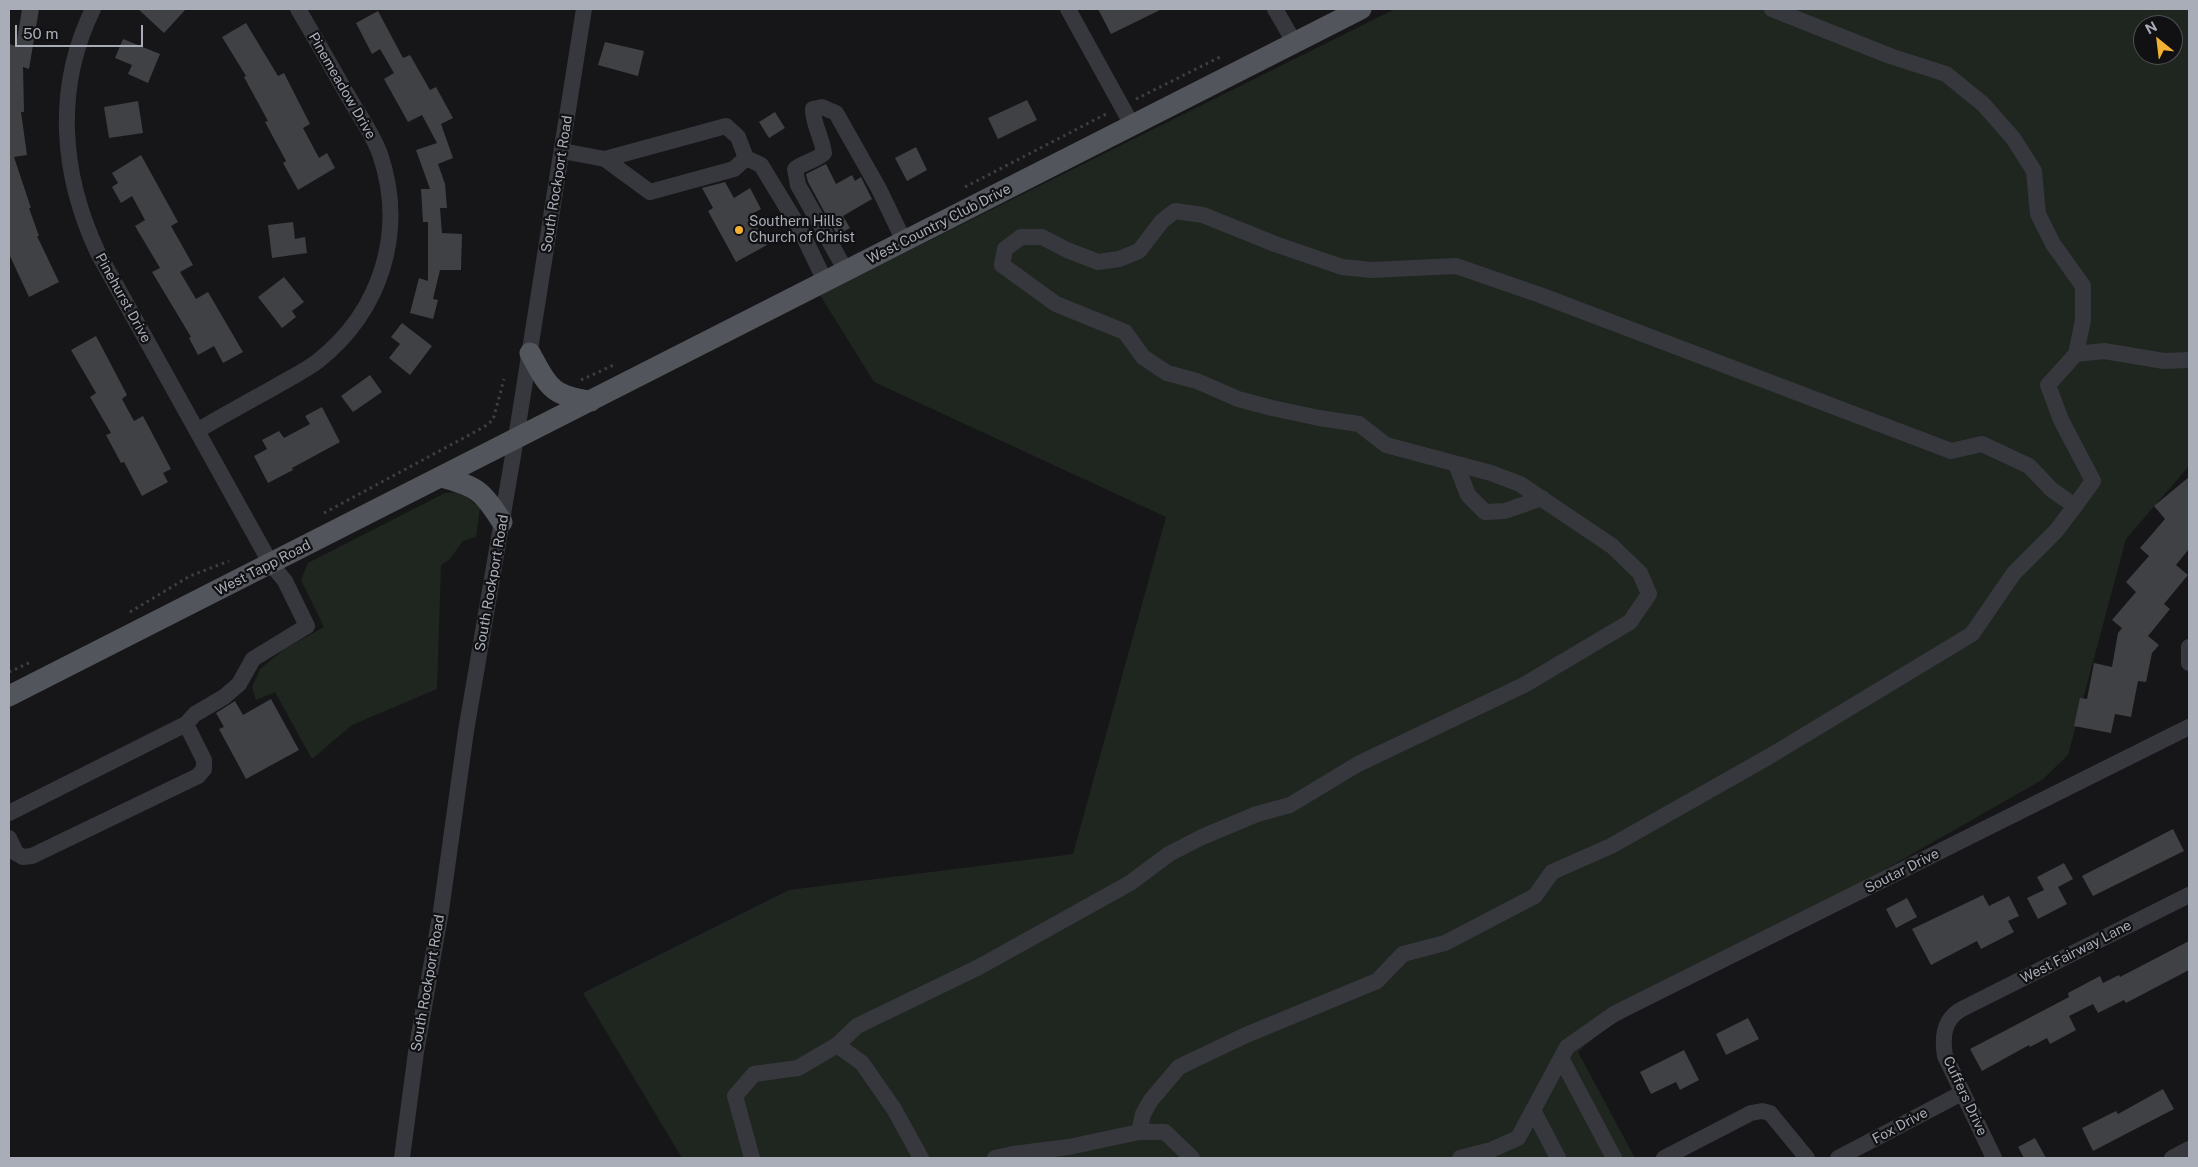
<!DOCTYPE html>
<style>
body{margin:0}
#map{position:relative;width:2198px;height:1167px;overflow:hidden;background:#161618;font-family:"Public Sans",sans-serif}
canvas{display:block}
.frame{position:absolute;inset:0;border:10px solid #a8adb8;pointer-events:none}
.north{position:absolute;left:2133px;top:15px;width:50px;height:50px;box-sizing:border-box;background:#111113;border:1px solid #4d4f55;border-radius:50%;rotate:331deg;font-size:14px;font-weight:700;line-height:20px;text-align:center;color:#a8adb8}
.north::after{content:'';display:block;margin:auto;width:18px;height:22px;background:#f2b134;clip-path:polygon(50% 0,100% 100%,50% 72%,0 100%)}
.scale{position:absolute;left:15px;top:25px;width:128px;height:22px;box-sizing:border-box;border:2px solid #a8adb8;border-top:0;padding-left:6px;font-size:15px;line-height:18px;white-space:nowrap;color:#a8adb8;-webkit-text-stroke:4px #111113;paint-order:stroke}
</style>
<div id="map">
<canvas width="2198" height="1167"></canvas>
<div class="frame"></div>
<div class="north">N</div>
<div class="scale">50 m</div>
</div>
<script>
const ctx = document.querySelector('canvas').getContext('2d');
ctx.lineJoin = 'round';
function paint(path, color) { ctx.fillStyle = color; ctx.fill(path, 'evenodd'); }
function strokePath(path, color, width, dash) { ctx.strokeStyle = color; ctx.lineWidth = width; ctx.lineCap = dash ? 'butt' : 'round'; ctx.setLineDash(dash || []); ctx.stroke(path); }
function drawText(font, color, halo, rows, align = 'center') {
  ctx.font = font + ' "Public Sans",sans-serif'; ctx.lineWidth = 4.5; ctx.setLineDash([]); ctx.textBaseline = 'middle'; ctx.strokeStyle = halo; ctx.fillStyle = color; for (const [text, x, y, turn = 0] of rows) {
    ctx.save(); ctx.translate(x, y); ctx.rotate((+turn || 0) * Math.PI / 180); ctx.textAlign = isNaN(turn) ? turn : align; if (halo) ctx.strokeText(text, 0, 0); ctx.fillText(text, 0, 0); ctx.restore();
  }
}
paint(new Path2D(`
 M 1395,9 L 2189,9 L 2189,466 L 2126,539 L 2068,755 L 2042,780 L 1603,1030 L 1578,1052 L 1635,1158 L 682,1158 L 583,993 L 789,890 L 1073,854 L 1166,517 L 874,382 L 820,295 ZM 2143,25 L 2173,25 L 2173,55 L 2143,55 Z
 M 461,492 L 480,508 L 476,537 L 463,541 L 449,560 L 441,565 L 437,689 L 352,725 L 312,759 L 275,692 L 256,700 L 252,687 L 260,669 L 286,648 L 324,627 L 301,580 L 308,563 L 445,493 Z`), '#1e261f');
paint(new Path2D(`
 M 22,9 L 39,9 L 29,69 L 23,67 L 24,112 L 21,112 L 27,155 L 14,157 L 31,208 L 29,208 L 39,236 L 37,236 L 59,282 L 29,297 L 9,254 L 9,44 L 16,46 Z
 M 138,9 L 186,9 L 164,33 Z
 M 1098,9 L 1162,9 L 1111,34 Z
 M 378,11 L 403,58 L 410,55 L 430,90 L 436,87 L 453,118 L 441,124 L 453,158 L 438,164 L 445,184 L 447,208 L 440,208 L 442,233 L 462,234 L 461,270 L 440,270 L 433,299 L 438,300 L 433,319 L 410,313 L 419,278 L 428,281 L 428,222 L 423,222 L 421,189 L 430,189 L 416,150 L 437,143 L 422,115 L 408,122 L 384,79 L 394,73 L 380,49 L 372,54 L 356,23 Z
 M 246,23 L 278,76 L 284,73 L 310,124 L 303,128 L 319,158 L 327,153 L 335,168 L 298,190 L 283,163 L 286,161 L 265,122 L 268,121 L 244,77 L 246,76 L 222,37 Z
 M 123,39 L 160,54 L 148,83 L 128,74 L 132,65 L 115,58 Z
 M 605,42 L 644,51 L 638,76 L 598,65 Z
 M 1027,100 L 1037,120 L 998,139 L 988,118 Z
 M 138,101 L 143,133 L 109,138 L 104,107 Z
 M 775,112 L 785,128 L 769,138 L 759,122 Z
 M 916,147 L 927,170 L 907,181 L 895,158 Z
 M 141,155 L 178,222 L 171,226 L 193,265 L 180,272 L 196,299 L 208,292 L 243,352 L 223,363 L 214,346 L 198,355 L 189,338 L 191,337 L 152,272 L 160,268 L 135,226 L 145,220 L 132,196 L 121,203 L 112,187 L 118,183 L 112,173 Z
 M 826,164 L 836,184 L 852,175 L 855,181 L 861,177 L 872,199 L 843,216 L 850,228 L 837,235 L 808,182 L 806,174 Z
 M 725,182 L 734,198 L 750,188 L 761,209 L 750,215 L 767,245 L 736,262 L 708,211 L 713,208 L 702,188 Z
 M 293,222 L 295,239 L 305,237 L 307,253 L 272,258 L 268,225 Z
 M 284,277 L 304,302 L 292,311 L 296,317 L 282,328 L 258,297 Z
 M 402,323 L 432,346 L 410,375 L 389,358 L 400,344 L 391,337 Z
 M 96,336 L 127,395 L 122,399 L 134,421 L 143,416 L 171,469 L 163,473 L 168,482 L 142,496 L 124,462 L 121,463 L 106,435 L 111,433 L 90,397 L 96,393 L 71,350 Z
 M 370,375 L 382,392 L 353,412 L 341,396 Z
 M 322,407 L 340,442 L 292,468 L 293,470 L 268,483 L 254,456 L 267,449 L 262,440 L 279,431 L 284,438 L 310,424 L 305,416 Z
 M 2189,477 L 2189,549 L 2176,565 L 2188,575 L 2164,604 L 2170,609 L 2148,636 L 2159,645 L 2152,653 L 2146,682 L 2138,681 L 2131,717 L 2115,714 L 2111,733 L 2074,726 L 2080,698 L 2087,699 L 2094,663 L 2112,667 L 2118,633 L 2122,628 L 2112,620 L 2136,592 L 2126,582 L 2149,556 L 2140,548 L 2165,519 L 2154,506 Z
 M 271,699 L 299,750 L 246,779 L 219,729 L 224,727 L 216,713 L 235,701 L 243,715 Z
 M 2173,829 L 2184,851 L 2093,896 L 2082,876 Z
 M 2064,863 L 2073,879 L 2058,887 L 2067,904 L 2038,919 L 2027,898 L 2044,890 L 2037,877 Z
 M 1983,895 L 1989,906 L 2009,896 L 2019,916 L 2008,921 L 2014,932 L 1981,949 L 1977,941 L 1931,965 L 1912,929 Z
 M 1907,898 L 1917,917 L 1896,928 L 1886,909 Z
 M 2189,941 L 2189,970 L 2126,1003 L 2124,1000 L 2098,1013 L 2093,1004 L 2069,1016 L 2076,1030 L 2050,1044 L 2047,1038 L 2030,1047 L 2029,1045 L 1982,1071 L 1970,1049 L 2069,997 L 2068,993 L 2100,976 L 2103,983 L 2119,975 L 2120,977 Z
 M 1748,1018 L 1759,1039 L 1726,1055 L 1716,1034 Z
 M 1684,1050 L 1699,1080 L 1680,1090 L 1676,1082 L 1651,1094 L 1640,1072 Z
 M 2163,1089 L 2174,1109 L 2093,1151 L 2082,1128 L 2116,1111 L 2118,1114 Z
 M 2035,1138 L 2046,1158 L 2024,1158 L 2018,1147 Z`), '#404145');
strokePath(new Path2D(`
 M 1136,99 L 1222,56
 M 965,187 L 1108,113
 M 581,380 L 616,364
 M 324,513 L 484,427 L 493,420 L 504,379
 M 130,612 L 190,576 L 229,561
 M 9,672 L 31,662`), '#3d3f44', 3, [2.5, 4]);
strokePath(new Path2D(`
 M 1068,9 L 1132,125
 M 1275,9 L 1294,42
 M 1772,9 L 1890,56 L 1946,74 L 1983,104 L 2013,138 L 2034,171 L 2038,214 L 2053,244 L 2083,286 L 2083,320 L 2076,354 L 2048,385 L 2061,420 L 2093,481 L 2075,506
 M 562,151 L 605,159 L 726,126 L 738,137 L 746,158 L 734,169 L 650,192 L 605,159
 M 746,158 L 761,165 L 800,229 L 825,281
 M 846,271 L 798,185 L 795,169 C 804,162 815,161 824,153 C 822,137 813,125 813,109 L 822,107 L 836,113 L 879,189 L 904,241
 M 2076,354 L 2104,351 L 2164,361 L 2189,360
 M 197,431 C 222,416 248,402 273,388 C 288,379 305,371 318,361 C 382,310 406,231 380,154 C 373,135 361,118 351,101 C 333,70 316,39 298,9
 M 1456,464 L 1468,495 L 1485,512 L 1505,511 L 1542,498
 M 2189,647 L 2189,663
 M 9,813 L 186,724 L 195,714 L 224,697 L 239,684 L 253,659 L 307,626 L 285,581 L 271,564 L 98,253 C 61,174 54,89 93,9
 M 9,838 L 16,853 L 23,857 L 32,856 L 198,776 L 204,769 L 204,760 L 186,724
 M 837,1045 L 862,1063 L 894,1109 L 921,1158
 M 1561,1058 L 1614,1158
 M 1533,1110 L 1558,1158
 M 402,1158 L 416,1052 L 441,911 L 466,731 L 516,438 L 584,9
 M 752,1158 L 735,1096 L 754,1074 L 798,1068 L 837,1045 L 857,1026 L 979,967 L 1130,883 L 1169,854 L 1202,837 L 1257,814 L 1290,805 L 1358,764 L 1524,685 L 1630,622 L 1649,594 L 1640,573 L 1612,546 L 1520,484 L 1491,473 L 1386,445 L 1359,424 L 1319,418 L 1272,408 L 1238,399 L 1197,381 L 1167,373 L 1143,357 L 1125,332 L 1056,304 L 1002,265 L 1005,249 L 1021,237 L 1042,237 L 1067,250 L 1098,262 L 1119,259 L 1139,251 L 1162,221 L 1175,211 L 1203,215 L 1275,244 L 1342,267 L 1372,270 L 1456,266 L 1540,295 L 1951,451 L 1982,444 L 2029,466 L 2052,490 L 2075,506 L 2056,531 L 2014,573 L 1972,634 L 1770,756 L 1611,846 L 1552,872 L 1535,896 L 1445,943 L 1403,954 L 1377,981 L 1246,1035 L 1179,1067 L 1151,1100 L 1143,1114 L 1139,1132
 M 995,1158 L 1013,1154 L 1069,1147 L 1139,1132 L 1165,1132 L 1192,1158
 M 1460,1158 L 1491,1150 L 1518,1138 L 1567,1047 L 1614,1014 L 2189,727
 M 1664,1158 L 1751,1113 L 1762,1111 L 1770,1113 L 1807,1158
 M 1838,1158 L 1962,1093
 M 1994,1158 L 1945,1056 C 1942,1038 1943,1019 1962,1009 L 2189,895
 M 2172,1158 L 2189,1149`), '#37383d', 16);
strokePath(new Path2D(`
 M 530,353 C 548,386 551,396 591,401
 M 442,477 C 476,486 483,491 502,522
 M 9,696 L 1361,9`), '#53555c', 21);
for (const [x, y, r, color] of [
 [739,230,5,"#f2b134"]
]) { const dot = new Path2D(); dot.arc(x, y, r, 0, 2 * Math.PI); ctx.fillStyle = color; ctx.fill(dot); strokePath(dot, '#111113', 2); }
drawText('14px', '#a8adb8', '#111113', [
 ["Pinemeadow Drive",342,86,60],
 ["South Rockport Road",557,184,-81],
 ["West Country Club Drive",939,224,-27],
 ["Pinehurst Drive",123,298,61],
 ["West Tapp Road",263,568,-27],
 ["South Rockport Road",492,583,-80],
 ["Soutar Drive",1902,871,-27],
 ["West Fairway Lane",2076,952,-27],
 ["South Rockport Road",428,983,-80],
 ["Cuffers Drive",1965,1096,65],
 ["Fox Drive",1900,1126,-28]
]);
drawText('14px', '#a8adb8', '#111113', [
 ["Southern Hills",749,222],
 ["Church of Christ",749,238]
], 'left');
</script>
